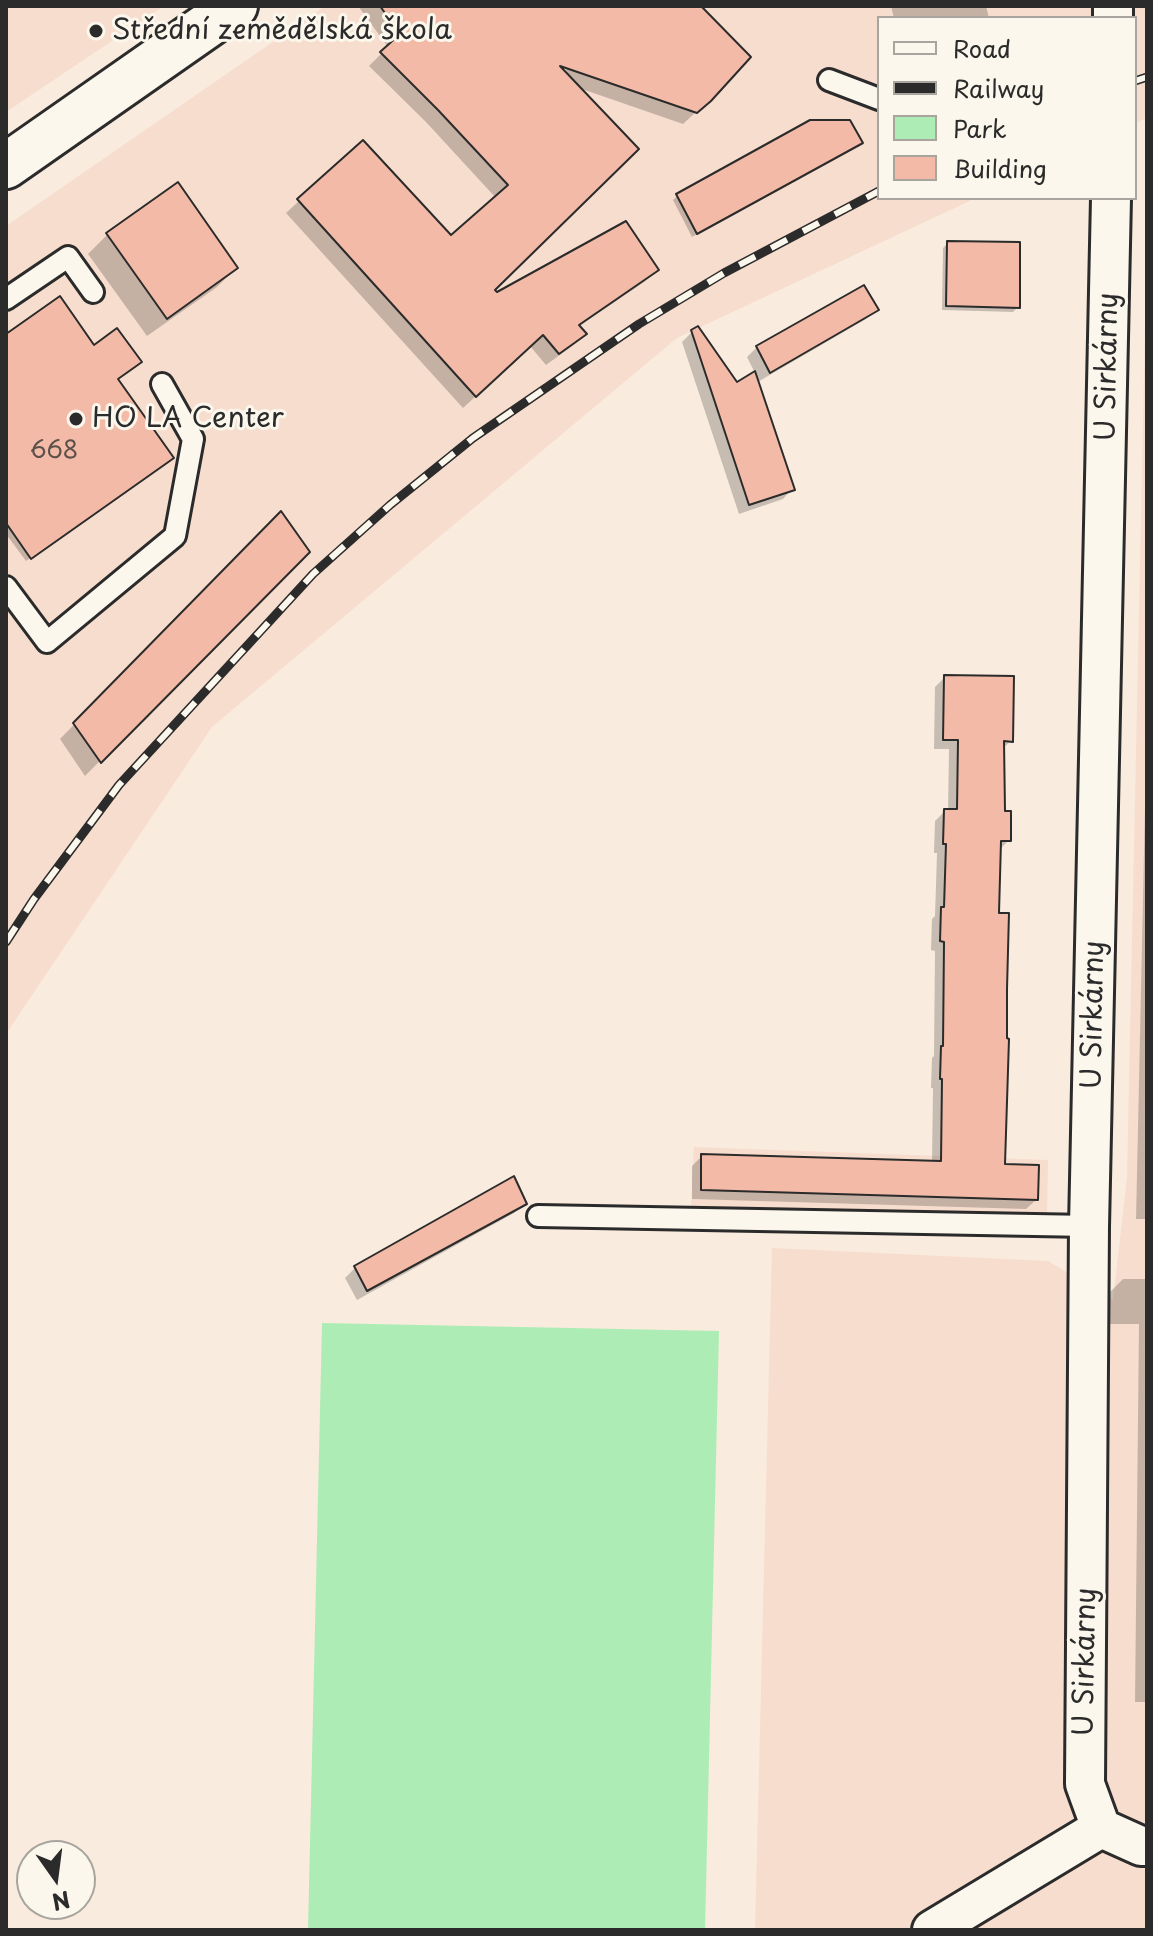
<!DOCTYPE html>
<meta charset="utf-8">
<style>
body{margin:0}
#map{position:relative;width:1153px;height:1936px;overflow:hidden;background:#f9ebde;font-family:"Playpen Sans",sans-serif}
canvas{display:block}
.frame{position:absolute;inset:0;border:8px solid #2b2b2b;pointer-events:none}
.legend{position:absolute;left:877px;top:16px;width:260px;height:184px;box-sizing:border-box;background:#fbf7ec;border:2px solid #a8a59f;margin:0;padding:10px 14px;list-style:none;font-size:24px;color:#2b2b2b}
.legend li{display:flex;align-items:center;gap:16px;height:40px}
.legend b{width:40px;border:2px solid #a8a59f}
.north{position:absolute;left:16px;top:1840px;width:80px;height:80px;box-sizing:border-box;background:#fbf7ec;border:2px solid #a8a59f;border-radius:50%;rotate:166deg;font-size:22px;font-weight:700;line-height:32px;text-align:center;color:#2b2b2b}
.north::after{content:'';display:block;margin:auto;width:28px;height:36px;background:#2b2b2b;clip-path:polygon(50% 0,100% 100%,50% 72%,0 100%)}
</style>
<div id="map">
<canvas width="1153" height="1936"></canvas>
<div class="frame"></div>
<ul class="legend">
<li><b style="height:10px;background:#fbf7ec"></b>Road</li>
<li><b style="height:10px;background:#2b2b2b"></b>Railway</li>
<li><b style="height:22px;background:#adedb5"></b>Park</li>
<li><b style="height:22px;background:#f3bba7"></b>Building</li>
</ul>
<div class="north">N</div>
</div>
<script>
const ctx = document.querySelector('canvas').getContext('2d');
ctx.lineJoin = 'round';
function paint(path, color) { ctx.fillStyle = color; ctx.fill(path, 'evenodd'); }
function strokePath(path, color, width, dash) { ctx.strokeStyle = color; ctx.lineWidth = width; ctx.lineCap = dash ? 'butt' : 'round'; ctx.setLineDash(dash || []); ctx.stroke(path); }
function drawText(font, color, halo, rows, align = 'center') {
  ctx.font = font + ' "Playpen Sans",sans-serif'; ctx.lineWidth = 6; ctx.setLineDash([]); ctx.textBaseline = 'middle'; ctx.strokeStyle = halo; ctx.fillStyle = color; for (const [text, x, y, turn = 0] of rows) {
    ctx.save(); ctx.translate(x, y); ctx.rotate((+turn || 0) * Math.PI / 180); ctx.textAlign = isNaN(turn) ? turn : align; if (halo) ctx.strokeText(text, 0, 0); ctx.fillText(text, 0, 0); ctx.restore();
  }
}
paint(new Path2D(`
 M 6,6 L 164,6 L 6,112 Z
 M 325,6 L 1147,6 L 1147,118 L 1135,123 L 1135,18 L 879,18 L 879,198 L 976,198 L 677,338 L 212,727 L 6,1034 L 6,226 Z
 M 1147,234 L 1147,1930 L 755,1930 L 772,1248 L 1048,1261 L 1113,1300 L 1127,1177 Z
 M 694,1147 L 1048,1160 L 1047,1216 L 691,1208 Z`), '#f7ddce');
paint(new Path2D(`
 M 322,1323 L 719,1331 L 705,1930 L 308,1930 Z`), '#adedb5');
paint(new Path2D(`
 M 358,6 L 500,6 L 567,76 L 558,6 L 698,6 L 710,99 L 683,124 L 579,88 L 493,290 L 496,295 L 657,269 L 644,282 L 578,327 L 584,334 L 572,346 L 546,365 L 530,346 L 463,408 L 286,213 L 299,201 L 451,237 L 496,198 L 426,122 L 369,66 L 388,47 Z
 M 891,6 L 986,6 L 989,18 L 894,18 Z
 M 861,143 L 856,147 L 692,237 L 673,200 L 677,196 Z
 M 107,235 L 236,268 L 217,287 L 147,336 L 88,254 Z
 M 948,243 L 1018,307 L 1013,312 L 942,310 L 943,248 Z
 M 876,309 L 866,319 L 756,383 L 792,489 L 783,499 L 739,514 L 682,342 L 692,332 L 737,385 L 755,373 L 747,357 L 757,347 Z
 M 6,336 L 116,380 L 167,462 L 26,561 L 6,534 Z
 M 281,514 L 307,552 L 85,776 L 60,739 Z
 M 945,677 L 1011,741 L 1002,749 L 1004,813 L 1009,840 L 999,850 L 997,915 L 1003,1166 L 1036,1200 L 1026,1209 L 692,1199 L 692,1166 L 702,1156 L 932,1163 L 933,1088 L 931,1088 L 932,1058 L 934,1056 L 935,951 L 931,950 L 932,919 L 935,916 L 937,853 L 934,853 L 935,821 L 945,811 L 948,811 L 949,749 L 934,749 L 935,687 Z
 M 1147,714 L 1147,1219 L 1136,1219 Z
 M 513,1179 L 524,1203 L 514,1213 L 357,1300 L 345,1278 L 355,1268 Z
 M 1123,1279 L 1147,1279 L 1147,1702 L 1135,1702 L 1139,1324 L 1108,1324 L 1108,1294 Z`), '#0003');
const building = new Path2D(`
 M 380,6 L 701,6 L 751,57 L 711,101 L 697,113 L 560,66 L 639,149 L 495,290 L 497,292 L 626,221 L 659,270 L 579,325 L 587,334 L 559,354 L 543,335 L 476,397 L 297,199 L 363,140 L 451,235 L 508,185 L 438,110 L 380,52 L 400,34 Z
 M 810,120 L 850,120 L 863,143 L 697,234 L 676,194 Z
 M 178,182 L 238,268 L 167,319 L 106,233 Z
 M 947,241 L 1020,242 L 1020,308 L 946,306 Z
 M 864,285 L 879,310 L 770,373 L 756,346 Z
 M 60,296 L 94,345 L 117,328 L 142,362 L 118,379 L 174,458 L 31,559 L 6,523 L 6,334 Z
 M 698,326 L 737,382 L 755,371 L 795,490 L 749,505 L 691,330 Z
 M 281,511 L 310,552 L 101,763 L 73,723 Z
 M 944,675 L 1014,676 L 1013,742 L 1004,741 L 1005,811 L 1011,811 L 1011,841 L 1001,841 L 999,913 L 1009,913 L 1007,989 L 1007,1038 L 1009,1039 L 1005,1164 L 1039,1165 L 1038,1200 L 701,1190 L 701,1154 L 941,1161 L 942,1079 L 940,1079 L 941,1046 L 943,1046 L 944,942 L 940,941 L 941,907 L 944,907 L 946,844 L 943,844 L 944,809 L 957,809 L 958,740 L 943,740 Z
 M 514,1176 L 527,1204 L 367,1291 L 354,1266 Z`);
paint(building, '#f3bba7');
strokePath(building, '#2b2b2b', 2);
const service = new Path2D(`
 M 829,80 L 879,99
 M 6,299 L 68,257 L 93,292
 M 6,587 L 47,642 L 175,536 L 193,439 L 162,384
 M 538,1216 L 1089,1226`);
const minor = new Path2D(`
 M 1113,18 L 1113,6
 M 1111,198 L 1089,1226 L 1085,1784 L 1101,1828 L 1141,1846 L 1147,1846
 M 932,1930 L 1101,1828`);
const secondary = new Path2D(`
 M 6,166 L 235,6`);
strokePath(service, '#2b2b2b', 26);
strokePath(minor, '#2b2b2b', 44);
strokePath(secondary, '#2b2b2b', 50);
strokePath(service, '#fbf7ec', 20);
strokePath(minor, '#fbf7ec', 38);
strokePath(secondary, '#fbf7ec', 44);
const rail = new Path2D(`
 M 1135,81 L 1147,77
 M 6,942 L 34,899 L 119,785 L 313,574 L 390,505 L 473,438 L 639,324 L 724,273 L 879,191`);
strokePath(rail, '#2b2b2b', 9);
strokePath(rail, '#fbf7ec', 6, [18]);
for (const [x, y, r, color] of [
 [96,31,8,"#2b2b2b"],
 [76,419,8,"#2b2b2b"]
]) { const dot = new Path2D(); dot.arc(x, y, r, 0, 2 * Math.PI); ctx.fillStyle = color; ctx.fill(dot); strokePath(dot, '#fbf7ec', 3); }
drawText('24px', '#5d4f4a', null, [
 ["668",54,451]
]);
drawText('28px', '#2b2b2b', '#fbf7ec', [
 ["Střední zemědělská škola",112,31],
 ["HO LA Center",92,419]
], 'left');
drawText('28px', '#2b2b2b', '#fbf7ec', [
 ["U Sirkárny",1108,367,-89],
 ["U Sirkárny",1094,1015,-89],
 ["U Sirkárny",1086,1662,-89]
]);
</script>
